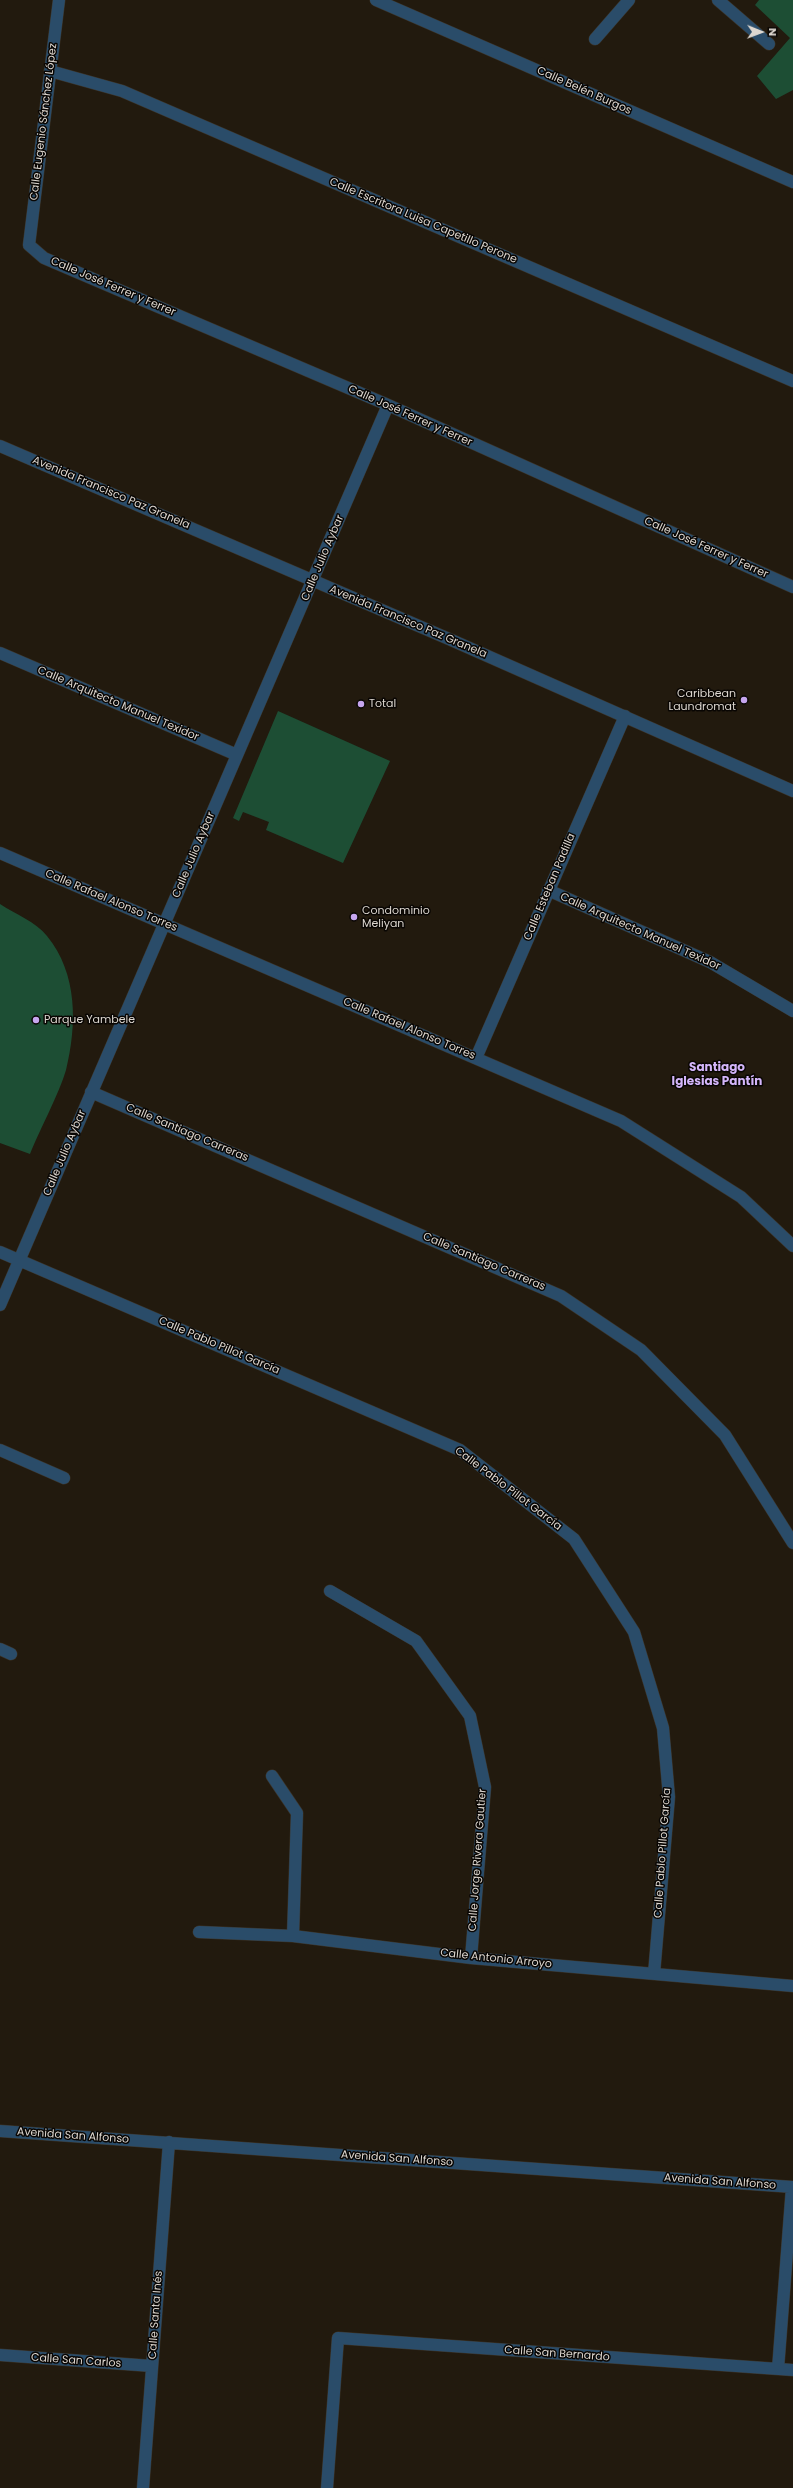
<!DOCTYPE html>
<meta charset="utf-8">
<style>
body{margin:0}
#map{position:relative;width:793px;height:2488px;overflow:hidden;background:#221a0e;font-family:Poppins,sans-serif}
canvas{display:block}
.north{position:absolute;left:741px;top:12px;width:40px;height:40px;-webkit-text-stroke:3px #090603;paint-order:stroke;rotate:91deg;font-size:11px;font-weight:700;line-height:16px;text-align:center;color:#ddd7d0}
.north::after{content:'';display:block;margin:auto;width:14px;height:18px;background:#ddd7d0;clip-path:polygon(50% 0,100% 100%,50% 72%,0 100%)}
</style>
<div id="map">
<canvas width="793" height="2488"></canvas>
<div class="north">N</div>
</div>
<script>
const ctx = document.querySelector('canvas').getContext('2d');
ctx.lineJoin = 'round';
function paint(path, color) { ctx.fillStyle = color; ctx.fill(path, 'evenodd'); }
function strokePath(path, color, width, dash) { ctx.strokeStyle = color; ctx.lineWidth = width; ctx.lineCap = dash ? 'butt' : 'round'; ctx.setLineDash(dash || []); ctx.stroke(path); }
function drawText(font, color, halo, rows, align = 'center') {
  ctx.font = font + ' Poppins,sans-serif'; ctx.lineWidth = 3; ctx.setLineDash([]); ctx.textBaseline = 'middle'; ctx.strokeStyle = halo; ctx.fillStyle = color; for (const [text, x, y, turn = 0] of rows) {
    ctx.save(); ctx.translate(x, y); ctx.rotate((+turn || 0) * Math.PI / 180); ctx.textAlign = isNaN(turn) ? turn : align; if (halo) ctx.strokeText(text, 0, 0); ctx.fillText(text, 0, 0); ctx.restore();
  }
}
paint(new Path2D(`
 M 759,0 L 793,0 L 793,90 L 776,99 L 757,76 L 790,38 L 755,5 Z
 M 278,711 L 390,761 L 343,863 L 266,830 L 269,822 L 243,812 L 239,821 L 233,818 Z
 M 0,904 C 15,914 36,922 47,936 C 78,974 77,1025 66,1070 C 59,1094 40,1129 30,1154 L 0,1143 Z`), '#1d4e34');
const minor = new Path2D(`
 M 59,0 L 29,245 L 44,258 L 388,405 L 793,587
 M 376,0 L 793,182
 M 718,0 L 769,44
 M 595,39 L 629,0
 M 50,71 L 122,91 L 793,381
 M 0,446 L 449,639 L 793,791
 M 0,653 L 237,755
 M 0,853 L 621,1121 L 741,1197 L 793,1246
 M 548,890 L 710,962 L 793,1011
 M 476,1058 L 625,716
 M 91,1092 L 561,1296 L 641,1350 L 725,1435 L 793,1543
 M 0,1252 L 460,1450 L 574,1539 L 634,1632 L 663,1728 L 669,1797 L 654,1974
 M 0,1305 L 388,405
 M 0,1450 L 64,1478
 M 330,1591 L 416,1641 L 470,1716 L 485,1787 L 471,1958
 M 0,1649 L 11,1654
 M 272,1776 L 297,1813 L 293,1936
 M 199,1932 L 293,1936 L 471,1958 L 793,1986
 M 0,2131 L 793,2187
 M 0,2355 L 152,2366
 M 778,2369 L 792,2187
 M 143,2488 L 169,2142
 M 327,2488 L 338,2338 L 793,2370`);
strokePath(minor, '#3c3429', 13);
strokePath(minor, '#2a4c69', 12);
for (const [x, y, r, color] of [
 [744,700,4,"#c7a6ef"],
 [361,704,4,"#c7a6ef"],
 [354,917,4,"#c7a6ef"],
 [36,1020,4,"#c7a6ef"]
]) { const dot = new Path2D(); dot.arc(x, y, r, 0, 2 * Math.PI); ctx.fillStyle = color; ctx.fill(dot); strokePath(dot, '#090603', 1.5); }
drawText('11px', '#ddd7d0', '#090603', [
 ["Calle Belén Burgos",584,91,24],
 ["Calle Eugenio Sánchez López",44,122,-83],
 ["Calle Escritora Luisa Capetillo Perone",423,221,23],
 ["Calle José Ferrer y Ferrer",113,287,23],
 ["Calle José Ferrer y Ferrer",410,416,24],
 ["Avenida Francisco Paz Granela",111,493,23],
 ["Calle José Ferrer y Ferrer",706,548,24],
 ["Calle Julio Aybar",323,558,-67],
 ["Avenida Francisco Paz Granela",408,622,23],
 ["Calle Arquitecto Manuel Texidor",118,704,23],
 ["Calle Julio Aybar",194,855,-67],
 ["Calle Esteban Padilla",550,887,-67],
 ["Calle Rafael Alonso Torres",111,901,23],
 ["Calle Arquitecto Manuel Texidor",640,932,24],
 ["Calle Rafael Alonso Torres",409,1029,23],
 ["Calle Santiago Carreras",187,1133,23],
 ["Calle Julio Aybar",65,1153,-67],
 ["Calle Santiago Carreras",484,1262,23],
 ["Calle Pablo Pillot García",219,1346,23],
 ["Calle Pablo Pillot García",508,1489,37],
 ["Calle Pablo Pillot García",663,1853,-86],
 ["Calle Jorge Rivera Gautier",478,1860,-86],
 ["Calle Antonio Arroyo",496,1959,6],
 ["Avenida San Alfonso",73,2136,4],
 ["Avenida San Alfonso",397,2159,4],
 ["Avenida San Alfonso",720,2182,4],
 ["Calle Santa Inés",156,2315,-86],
 ["Calle San Bernardo",557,2354,4],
 ["Calle San Carlos",76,2361,4]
]);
drawText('11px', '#ddd7d0', '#090603', [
 ["Caribbean",736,694,"right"],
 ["Laundromat",736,707,"right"],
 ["Total",369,704],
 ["Condominio",362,911],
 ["Meliyan",362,924],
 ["Parque Yambele",44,1020]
], 'left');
drawText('bold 12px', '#d4b6fb', '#090603', [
 ["Santiago",717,1068],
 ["Iglesias Pantín",717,1082]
]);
</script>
